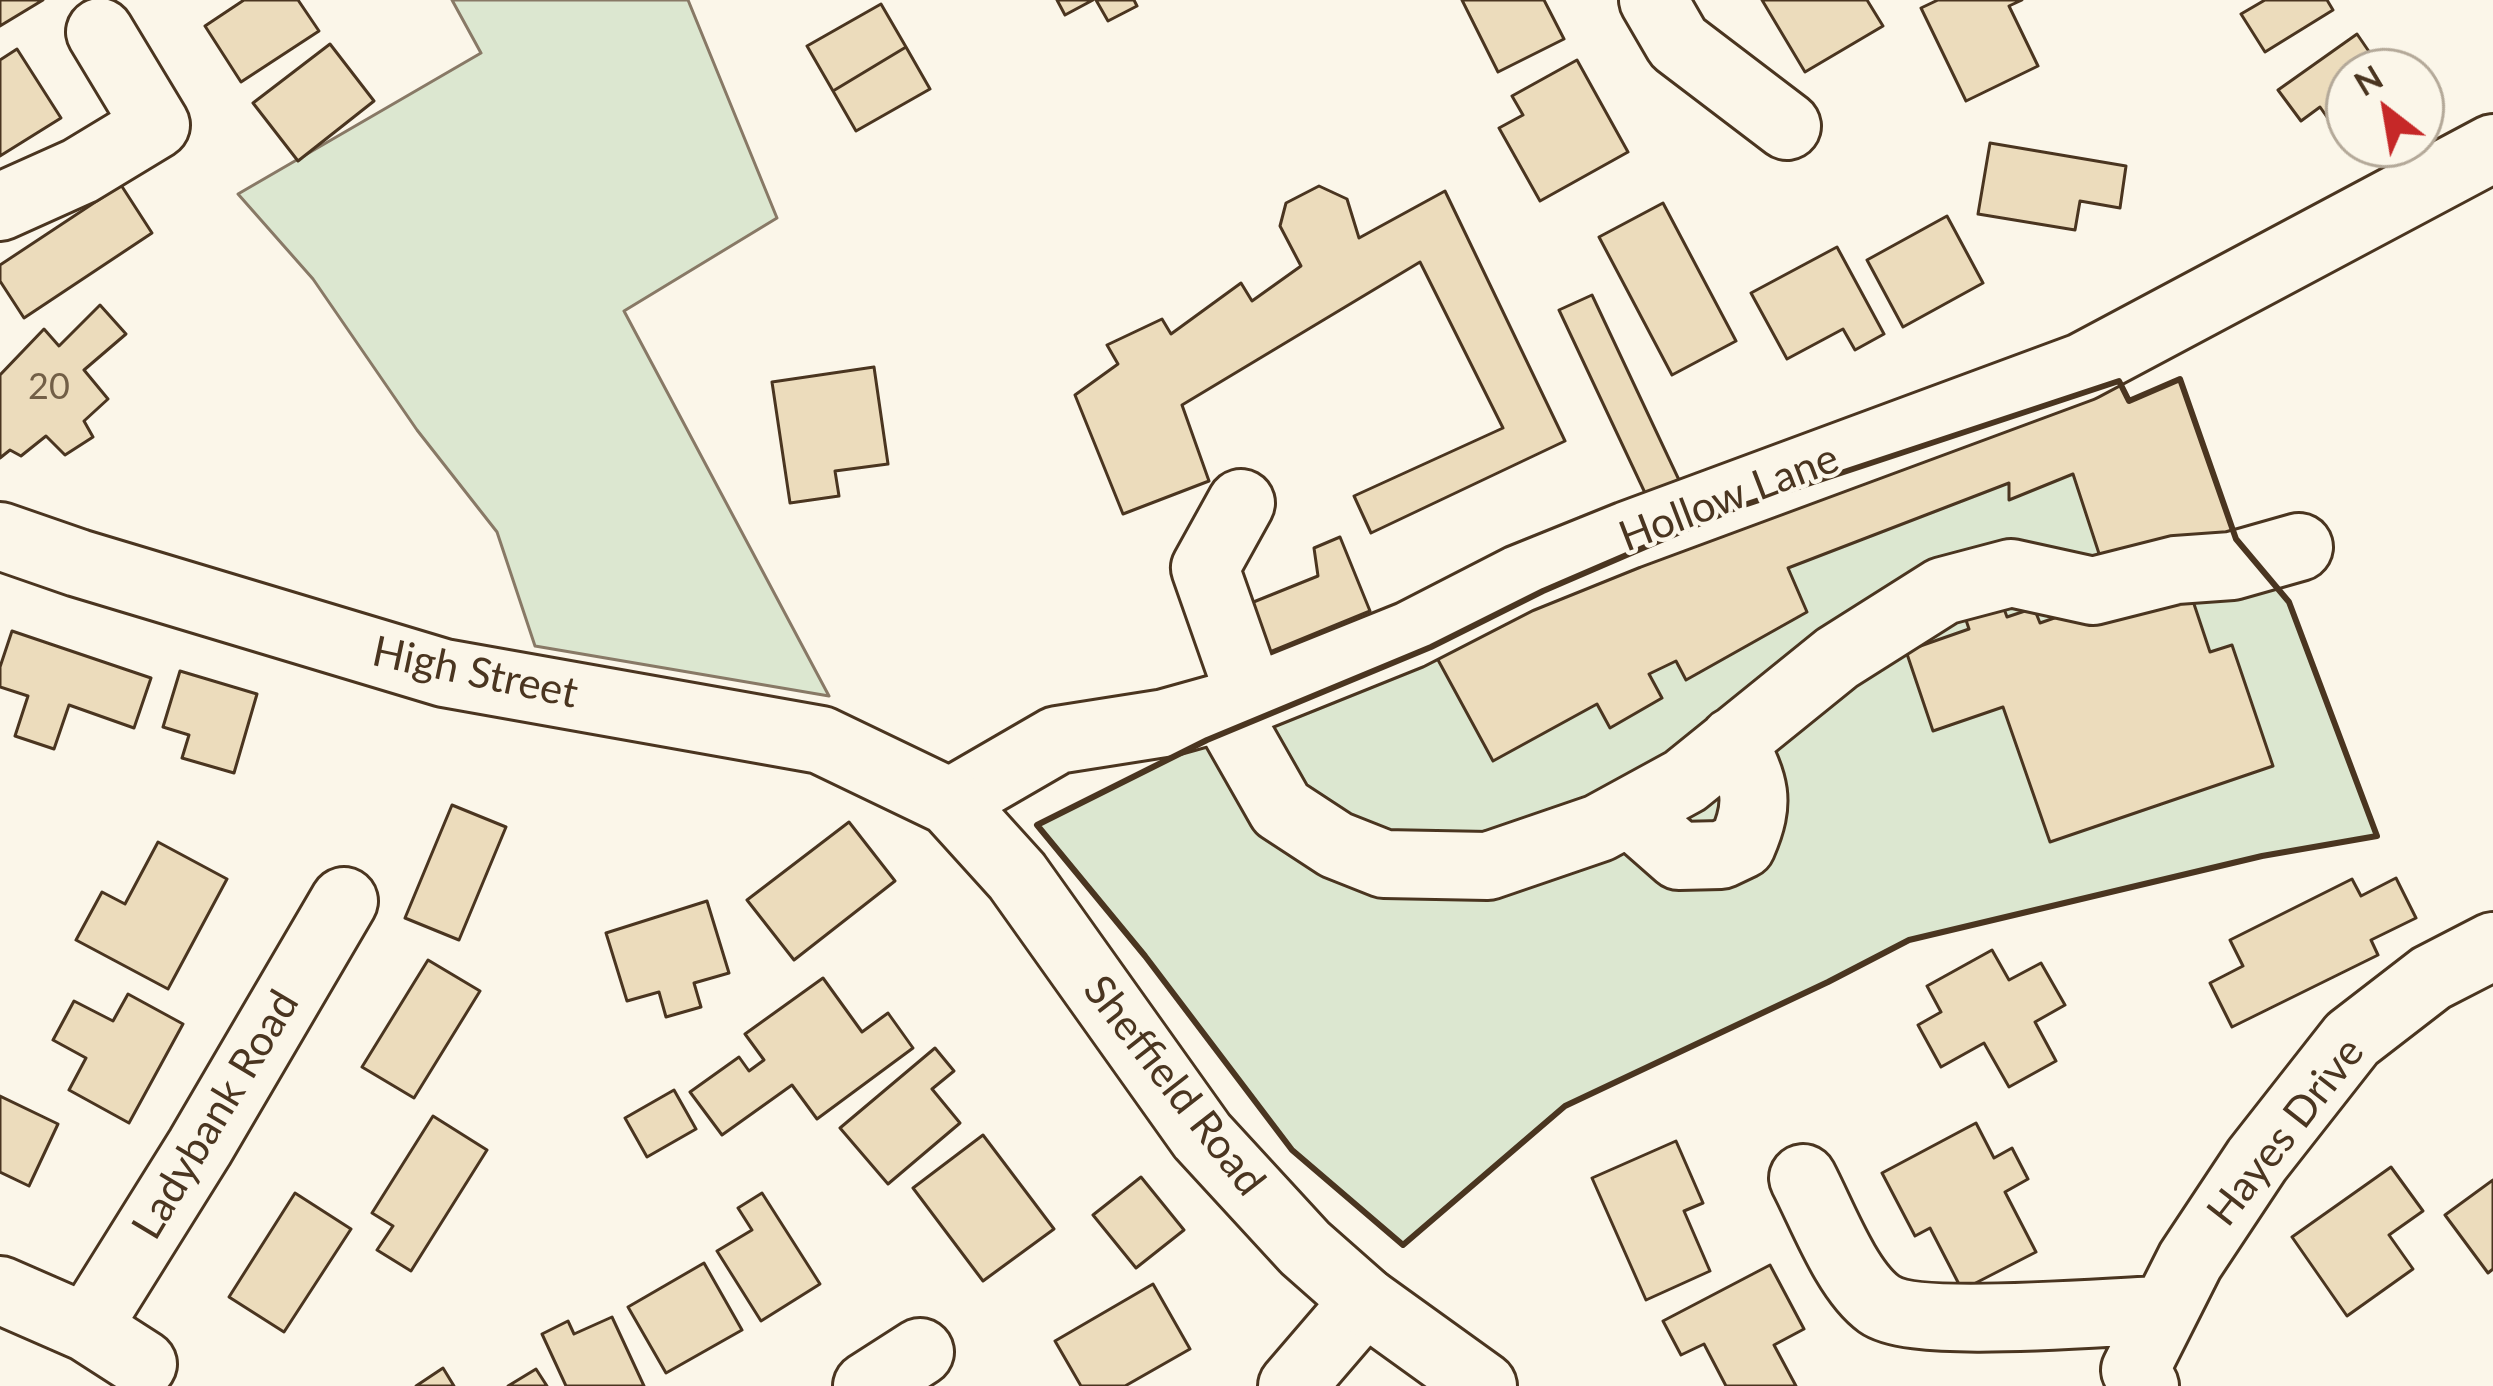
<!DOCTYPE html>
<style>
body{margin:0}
#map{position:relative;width:2493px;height:1386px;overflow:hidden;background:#fbf6e9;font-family:Lato,sans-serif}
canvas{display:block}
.north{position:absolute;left:2325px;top:48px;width:120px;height:120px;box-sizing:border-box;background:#fbf6e9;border:3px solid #b4a999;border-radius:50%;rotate:329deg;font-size:33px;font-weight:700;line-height:48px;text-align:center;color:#4a3520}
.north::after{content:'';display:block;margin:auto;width:42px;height:54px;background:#c62828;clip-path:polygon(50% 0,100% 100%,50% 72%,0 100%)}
</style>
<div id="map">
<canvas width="2493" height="1386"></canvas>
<div class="north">N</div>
</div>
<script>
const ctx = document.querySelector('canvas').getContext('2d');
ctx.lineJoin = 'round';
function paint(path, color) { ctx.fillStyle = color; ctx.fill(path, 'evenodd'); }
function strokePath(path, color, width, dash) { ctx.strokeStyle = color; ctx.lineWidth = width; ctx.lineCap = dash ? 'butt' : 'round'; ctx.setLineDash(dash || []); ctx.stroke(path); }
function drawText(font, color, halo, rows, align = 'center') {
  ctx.font = font + ' Lato,sans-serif'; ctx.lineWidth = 9; ctx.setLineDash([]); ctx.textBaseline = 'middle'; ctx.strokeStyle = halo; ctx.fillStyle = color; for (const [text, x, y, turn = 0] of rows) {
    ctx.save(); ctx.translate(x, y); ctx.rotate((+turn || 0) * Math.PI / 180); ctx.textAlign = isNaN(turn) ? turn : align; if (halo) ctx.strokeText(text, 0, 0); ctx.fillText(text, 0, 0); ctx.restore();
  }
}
const green = new Path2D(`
 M 452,0 L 688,0 L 777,218 L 624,311 L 829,696 L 535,646 L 497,532 L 417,430 L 313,279 L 238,194 L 481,53 Z
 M 2180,379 L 2236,538 L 2289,602 L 2377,836 L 2262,856 L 1909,940 L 1828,982 L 1565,1106 L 1403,1245 L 1292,1150 L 1145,956 L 1037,825 L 1207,740 L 2119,381 L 2130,401 Z`);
paint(green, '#dce7d0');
strokePath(green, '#887966', 3);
const building = new Path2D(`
 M 0,0 L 43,0 L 0,26 Z
 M 244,0 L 298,0 L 319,31 L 241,82 L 205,26 Z
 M 1057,0 L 1093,0 L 1065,15 Z
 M 1096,0 L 1134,0 L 1137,6 L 1108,21 Z
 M 1462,0 L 1544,0 L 1564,39 L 1498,72 Z
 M 1762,0 L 1867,0 L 1883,26 L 1805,72 Z
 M 1938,0 L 2022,0 L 2009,6 L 2038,66 L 1966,101 L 1921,8 Z
 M 2265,0 L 2327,0 L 2333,10 L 2265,52 L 2241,14 Z
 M 881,4 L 906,47 L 833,91 L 807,46 Z
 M 2357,34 L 2383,72 L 2349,72 L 2349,127 L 2339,134 L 2320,107 L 2301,121 L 2278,90 Z
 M 330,44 L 374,101 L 298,161 L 253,103 Z
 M 906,47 L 930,89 L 856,131 L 833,91 Z
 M 17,49 L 61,118 L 0,156 L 0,60 Z
 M 1577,60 L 1628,152 L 1540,201 L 1499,128 L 1523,115 L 1512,96 Z
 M 1990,143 L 2126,166 L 2120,208 L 2080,201 L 2075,230 L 1978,214 Z
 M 121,185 L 152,233 L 24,318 L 0,281 L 0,265 Z
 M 1319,186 L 1347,199 L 1359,238 L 1445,191 L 1565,441 L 1371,533 L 1354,496 L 1503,428 L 1420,262 L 1182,405 L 1209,481 L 1123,514 L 1075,395 L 1118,364 L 1107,345 L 1162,319 L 1171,334 L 1241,283 L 1252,301 L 1301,266 L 1280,226 L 1286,203 Z
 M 1663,203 L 1736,341 L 1672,375 L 1599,237 Z
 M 1947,216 L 1983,283 L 1903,327 L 1867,260 Z
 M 1837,247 L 1884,334 L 1855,350 L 1843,329 L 1787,359 L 1751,293 Z
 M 1592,295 L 1679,480 L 1646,495 L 1559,310 Z
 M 100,305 L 126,334 L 84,370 L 108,399 L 84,421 L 93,437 L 65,455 L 46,436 L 21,456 L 10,450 L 0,458 L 0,375 L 44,329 L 59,346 Z
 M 874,367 L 888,464 L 835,471 L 839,496 L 790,503 L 772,382 Z
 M 2180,379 L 2236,539 L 2106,575 L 2073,474 L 2009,500 L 2009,483 L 1788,568 L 1807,612 L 1686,680 L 1676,661 L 1649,674 L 1662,698 L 1610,728 L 1597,704 L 1493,761 L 1431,647 L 1738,507 L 2119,381 L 2129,401 Z
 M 1340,537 L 1370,611 L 1265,654 L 1246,605 L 1318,576 L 1314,548 Z
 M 2188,586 L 2210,652 L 2232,645 L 2273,766 L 2050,842 L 2003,707 L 1933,731 L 1906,651 L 1969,629 L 1962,608 L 1999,595 L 2007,617 L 2034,608 L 2040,623 L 2083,608 Z
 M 12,631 L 151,678 L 134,728 L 69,705 L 54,749 L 15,736 L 28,696 L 0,687 L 0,667 Z
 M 180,671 L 257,694 L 234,773 L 182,758 L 189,735 L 163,727 Z
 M 452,805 L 506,827 L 459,940 L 405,918 Z
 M 849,822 L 895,881 L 794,960 L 747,900 Z
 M 158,842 L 227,879 L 168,989 L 76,940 L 102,892 L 125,904 Z
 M 2396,878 L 2416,918 L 2371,940 L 2378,955 L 2232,1027 L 2210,983 L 2243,966 L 2230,940 L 2352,879 L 2361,896 Z
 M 707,901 L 729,973 L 694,983 L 701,1007 L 666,1017 L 659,992 L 627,1001 L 606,933 Z
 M 1992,950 L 2009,980 L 2041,963 L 2065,1005 L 2035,1022 L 2056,1061 L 2009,1087 L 1984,1043 L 1941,1067 L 1918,1025 L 1941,1012 L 1927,986 Z
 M 428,960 L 480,991 L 414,1098 L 362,1067 Z
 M 823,978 L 862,1032 L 888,1013 L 913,1048 L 817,1119 L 792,1085 L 722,1135 L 690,1092 L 739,1057 L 749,1071 L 764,1060 L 745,1034 Z
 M 128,994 L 183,1024 L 129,1123 L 69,1090 L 86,1058 L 53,1040 L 74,1001 L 113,1021 Z
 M 935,1048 L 954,1071 L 932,1089 L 960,1123 L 888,1184 L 840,1128 Z
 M 674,1090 L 696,1129 L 647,1157 L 625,1118 Z
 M 0,1096 L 58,1124 L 29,1186 L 0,1172 Z
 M 433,1116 L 487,1150 L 411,1271 L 377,1250 L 393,1226 L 372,1213 Z
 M 1976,1123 L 1994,1158 L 2012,1148 L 2028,1179 L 2005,1192 L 2036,1252 L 1962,1290 L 1930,1228 L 1915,1236 L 1882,1173 Z
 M 983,1135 L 1054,1229 L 983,1281 L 913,1188 Z
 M 1676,1141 L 1703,1203 L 1684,1211 L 1710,1271 L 1646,1300 L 1592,1178 Z
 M 2391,1167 L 2423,1211 L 2389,1235 L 2413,1269 L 2347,1316 L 2292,1237 Z
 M 1141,1177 L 1184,1230 L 1136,1268 L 1093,1215 Z
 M 2493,1180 L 2493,1269 L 2488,1273 L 2445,1215 Z
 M 295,1193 L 351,1229 L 284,1332 L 229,1297 Z
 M 762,1193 L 820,1284 L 761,1321 L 717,1251 L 752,1230 L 738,1208 Z
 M 704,1263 L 742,1330 L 666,1373 L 628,1307 Z
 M 1770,1265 L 1804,1329 L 1774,1345 L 1796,1386 L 1726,1386 L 1704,1344 L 1681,1355 L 1663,1321 Z
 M 1153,1284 L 1190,1349 L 1125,1386 L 1081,1386 L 1055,1341 Z
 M 612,1317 L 644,1386 L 566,1386 L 542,1334 L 568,1321 L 574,1334 Z
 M 443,1368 L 454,1386 L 416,1386 Z
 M 536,1369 L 547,1386 L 508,1386 Z`);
paint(building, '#ecdcbc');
strokePath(building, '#4a3520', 3);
const minor = new Path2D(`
 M 1653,0 L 1678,43 L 1787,126
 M 0,207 L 80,171 L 156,125 L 100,32
 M 1241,503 L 1205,568 L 1251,699
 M 1223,707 L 1281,809 L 1336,845 L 1384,864 L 1488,866 L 1599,828 L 1685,781 L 1837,658 L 1943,591 L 2011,573 L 2093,591 L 2176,570 L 2232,566 L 2299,547
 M 950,802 L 1057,740 L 1165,723 L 1251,699 L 1410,635 L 1519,579 L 1628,535 L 2082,367 L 2493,148
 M 1629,812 L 1679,856 L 1721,855 L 1742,845 C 1762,799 1754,784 1733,741
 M 1803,1178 C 1822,1214 1846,1280 1879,1304 C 1915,1330 2111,1311 2164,1310
 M 0,1290 L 87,1328 L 143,1364
 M 87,1328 L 200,1147 L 344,901
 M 867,1386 L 920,1352
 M 1292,1386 L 1365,1301
 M 2145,1386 L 2135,1370 L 2190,1261 L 2257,1160 L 2352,1039 L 2431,978 L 2493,946`);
const major = new Path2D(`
 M 0,536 L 78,563 L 444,673 L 821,740 L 950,802 L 1017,876 L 1202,1136 L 1305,1248 L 1365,1301 L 1483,1386`);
strokePath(minor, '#4a3520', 72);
strokePath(major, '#4a3520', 72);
strokePath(minor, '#fbf6e9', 66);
strokePath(major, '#fbf6e9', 66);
strokePath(new Path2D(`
 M 2180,379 L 2236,539 L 2289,602 L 2377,836 L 2262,856 L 1909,940 L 1828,982 L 1565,1106 L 1403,1245 L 1292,1150 L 1145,956 L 1037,825 L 1207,740 L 1431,647 L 1543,591 L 1738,507 L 2119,381 L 2129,401 Z`), '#4a3520', 6);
drawText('36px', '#725f47', null, [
 ["20",49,387]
]);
drawText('42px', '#4a3520', '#fbf6e9', [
 ["Hollow Lane",1729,498,-21],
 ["High Street",475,673,12],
 ["Sheffield Road",1174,1086,52],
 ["Ladybank Road",216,1115,-59],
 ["Hayes Drive",2286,1132,-52]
]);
</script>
